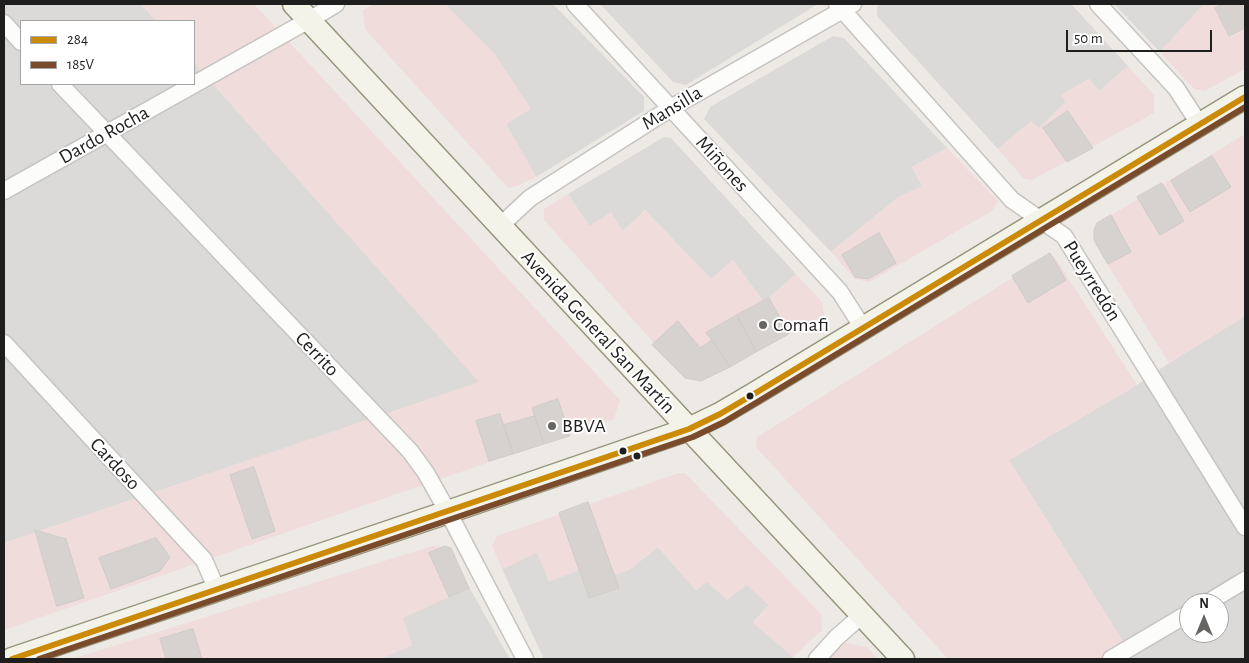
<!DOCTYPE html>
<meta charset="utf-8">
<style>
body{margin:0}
#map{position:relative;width:1249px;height:663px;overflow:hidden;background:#edeae6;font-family:"Alegreya Sans",sans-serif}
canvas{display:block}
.frame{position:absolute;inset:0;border:5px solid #1e1e1e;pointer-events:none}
.legend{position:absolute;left:20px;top:20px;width:175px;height:65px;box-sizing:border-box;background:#fff;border:1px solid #a5a5a5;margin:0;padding:6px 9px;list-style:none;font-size:15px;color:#1e1e1e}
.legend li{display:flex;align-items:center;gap:10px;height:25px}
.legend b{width:25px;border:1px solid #a5a5a5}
.north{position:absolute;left:1179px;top:593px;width:50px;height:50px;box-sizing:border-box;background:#fff;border:1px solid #a5a5a5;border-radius:50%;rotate:0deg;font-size:14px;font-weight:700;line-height:20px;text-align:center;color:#1e1e1e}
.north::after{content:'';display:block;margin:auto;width:18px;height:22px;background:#666564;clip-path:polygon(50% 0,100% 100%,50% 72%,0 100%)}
.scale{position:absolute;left:1066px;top:30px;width:146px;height:22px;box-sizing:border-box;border:2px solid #1e1e1e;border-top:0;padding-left:6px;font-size:15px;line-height:18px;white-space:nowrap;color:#1e1e1e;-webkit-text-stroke:4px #fff;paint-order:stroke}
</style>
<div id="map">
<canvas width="1249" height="663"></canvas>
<div class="frame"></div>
<ul class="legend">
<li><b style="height:6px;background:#cc8b06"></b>284</li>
<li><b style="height:6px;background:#7a4b2a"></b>185V</li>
</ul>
<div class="north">N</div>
<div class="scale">50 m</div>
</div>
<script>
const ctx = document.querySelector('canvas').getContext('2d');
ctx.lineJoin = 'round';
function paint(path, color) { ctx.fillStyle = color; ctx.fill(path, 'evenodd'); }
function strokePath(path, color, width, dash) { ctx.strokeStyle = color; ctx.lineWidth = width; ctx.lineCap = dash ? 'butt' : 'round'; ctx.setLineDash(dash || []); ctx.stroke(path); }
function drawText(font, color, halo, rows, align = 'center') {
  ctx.font = font + ' "Alegreya Sans",sans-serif'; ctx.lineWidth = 4; ctx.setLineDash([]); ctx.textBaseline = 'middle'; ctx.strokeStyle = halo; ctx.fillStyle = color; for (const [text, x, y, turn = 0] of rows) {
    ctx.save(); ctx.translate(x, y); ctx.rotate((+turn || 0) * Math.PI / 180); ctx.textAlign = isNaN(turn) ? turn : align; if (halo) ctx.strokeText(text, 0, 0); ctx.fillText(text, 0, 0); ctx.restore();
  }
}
paint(new Path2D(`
 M 4,4 L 141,4 L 156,21 L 21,21 L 21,84 L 194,84 L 194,63 L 480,382 L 4,543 Z
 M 445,4 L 553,4 L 644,97 L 644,111 L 536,177 L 506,124 L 530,109 Z
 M 600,4 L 818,4 L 686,85 L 673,82 Z
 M 882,4 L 1071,4 L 1128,66 L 1099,91 L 1089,79 L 1062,95 L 1066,102 L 1039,128 L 1030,122 L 998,149 L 877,16 L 877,6 Z
 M 1114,4 L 1204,4 L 1160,52 Z
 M 833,36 L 844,38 L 947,148 L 912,167 L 922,186 L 897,198 L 831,252 L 704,119 L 710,107 Z
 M 664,137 L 671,138 L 796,274 L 769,298 L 763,301 L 733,260 L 711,279 L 645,210 L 623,231 L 589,226 L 568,194 Z
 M 1245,316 L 1245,659 L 1134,659 L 1009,460 L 1137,385 L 1169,363 ZM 1189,603 L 1219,603 L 1219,633 L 1189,633 Z
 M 658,547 L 696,590 L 706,582 L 747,585 L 769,605 L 754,621 L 793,657 L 792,659 L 544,659 L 502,569 L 537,552 L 579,569 L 589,598 L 614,575 L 629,570 Z
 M 469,587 L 510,659 L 380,659 L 412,645 L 402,618 Z`), '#dcdad8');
paint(new Path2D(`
 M 141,4 L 254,4 L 620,400 L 614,419 L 4,630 L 4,543 L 479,382 L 194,63 L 194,21 L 156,21 Z
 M 374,4 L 445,4 L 495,54 L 531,109 L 506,124 L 536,177 L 517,186 L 508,188 L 365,29 L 363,10 Z
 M 1204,4 L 1245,4 L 1245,69 L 1205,91 L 1195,89 L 1188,83 L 1160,52 Z
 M 1128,66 L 1154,95 L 1154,113 L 1032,180 L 1024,179 L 998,149 L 1031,121 L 1039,128 L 1066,102 L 1061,95 L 1089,79 L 1099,91 Z
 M 1245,134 L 1245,316 L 1169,363 L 1094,243 L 1097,224 Z
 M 947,148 L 998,201 L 992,211 L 869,282 L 855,279 L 831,252 L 897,198 L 922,186 L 912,167 Z
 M 568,194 L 589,226 L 611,212 L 623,231 L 645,210 L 711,279 L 733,260 L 763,301 L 769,298 L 796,274 L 822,302 L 824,315 L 702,381 L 685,378 L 544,220 L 544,209 Z
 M 1049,255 L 1054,256 L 1137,385 L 1009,460 L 1134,659 L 948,659 L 756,447 L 757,437 Z
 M 679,473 L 685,473 L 821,614 L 822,630 L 793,657 L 753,623 L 769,605 L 747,585 L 727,600 L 707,582 L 696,590 L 658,547 L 629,570 L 614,575 L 619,588 L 589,598 L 579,570 L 549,582 L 537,553 L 502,569 L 492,546 L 497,536 Z
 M 432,546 L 449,547 L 469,588 L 403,618 L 412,645 L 380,659 L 72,659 Z
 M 846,643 L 867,647 L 878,659 L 827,659 L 837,648 Z`), '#f0dcda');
const building = new Path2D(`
 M 1223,4 L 1241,4 L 1245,12 L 1245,28 L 1229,36 L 1215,8 Z
 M 1068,111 L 1093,148 L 1067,162 L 1043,128 Z
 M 1212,156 L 1231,187 L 1190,212 L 1171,181 Z
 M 1162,183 L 1184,221 L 1160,235 L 1137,197 Z
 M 1111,215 L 1131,252 L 1108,264 L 1094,240 L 1094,230 L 1097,223 Z
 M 879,233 L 896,263 L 868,279 L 855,277 L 842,255 Z
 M 1050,253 L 1066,280 L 1028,303 L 1012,276 Z
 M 769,298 L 789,334 L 756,352 L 737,315 Z
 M 737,315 L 756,352 L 730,367 L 712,340 L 706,333 Z
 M 678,321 L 700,348 L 712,340 L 730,367 L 701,381 L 685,378 L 652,345 Z
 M 558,399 L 570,436 L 544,444 L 532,408 Z
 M 500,414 L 513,454 L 489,461 L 476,421 Z
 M 535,416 L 544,444 L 513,454 L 504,425 Z
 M 254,467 L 275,531 L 252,539 L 230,475 Z
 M 588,502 L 619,588 L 589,598 L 559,513 Z
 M 35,530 L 66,539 L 84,598 L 57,606 Z
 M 156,538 L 170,557 L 160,571 L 111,589 L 99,558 Z
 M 445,546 L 451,548 L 469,588 L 449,597 L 429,553 Z
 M 193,629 L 202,659 L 166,659 L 160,639 Z`);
paint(building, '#d5d2cf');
strokePath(building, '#d0ccc7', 1);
const street = new Path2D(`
 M 575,4 L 840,292 L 863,328
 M 837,4 L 1012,200 L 1064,236 L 1245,527
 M 1098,4 L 1176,88 L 1200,125
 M 4,23 L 21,42
 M 60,84 L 410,451 L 426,473 L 448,512 L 525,659
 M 4,191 L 309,20 L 336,4
 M 500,226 L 530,198 L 671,108 L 853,4
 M 4,343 L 204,560 L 217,590
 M 1207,603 L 1245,580
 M 817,659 L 836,638 L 862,615
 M 1111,659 L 1189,613`);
const secondary = new Path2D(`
 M 294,4 L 903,659
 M 12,659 L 448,512 L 689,429 L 720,414 L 754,394 L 1245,97`);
strokePath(street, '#c5c4c2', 19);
strokePath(secondary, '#96967e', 25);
strokePath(street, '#fcfcfb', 16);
strokePath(secondary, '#f4f3e9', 22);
strokePath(new Path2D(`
 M 12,659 L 689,429 L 720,414 L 754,394 L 1245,97`), '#cc8b06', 6);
strokePath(new Path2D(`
 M 39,659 L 693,437 L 724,422 L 759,401 L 1245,107`), '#7a4b2a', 6);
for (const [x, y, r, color] of [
 [763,325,5,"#666564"],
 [750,396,4.5,"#1e1e1e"],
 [552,426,5,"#666564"],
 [623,451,4.5,"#1e1e1e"],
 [637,456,4.5,"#1e1e1e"]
]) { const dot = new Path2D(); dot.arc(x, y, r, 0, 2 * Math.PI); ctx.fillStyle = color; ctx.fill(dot); strokePath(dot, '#fff', 2); }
drawText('20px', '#1e1e1e', '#fff', [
 ["Mansilla",672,108,-31],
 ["Dardo Rocha",104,135,-29],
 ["Miñones",722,164,48],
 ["Pueyrredón",1092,281,58],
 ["Avenida General San Martín",598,332,47],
 ["Cerrito",317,354,46],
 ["Cardoso",115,464,47]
]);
drawText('20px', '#1e1e1e', '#fff', [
 ["Comafi",773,325],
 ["BBVA",562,426]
], 'left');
</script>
